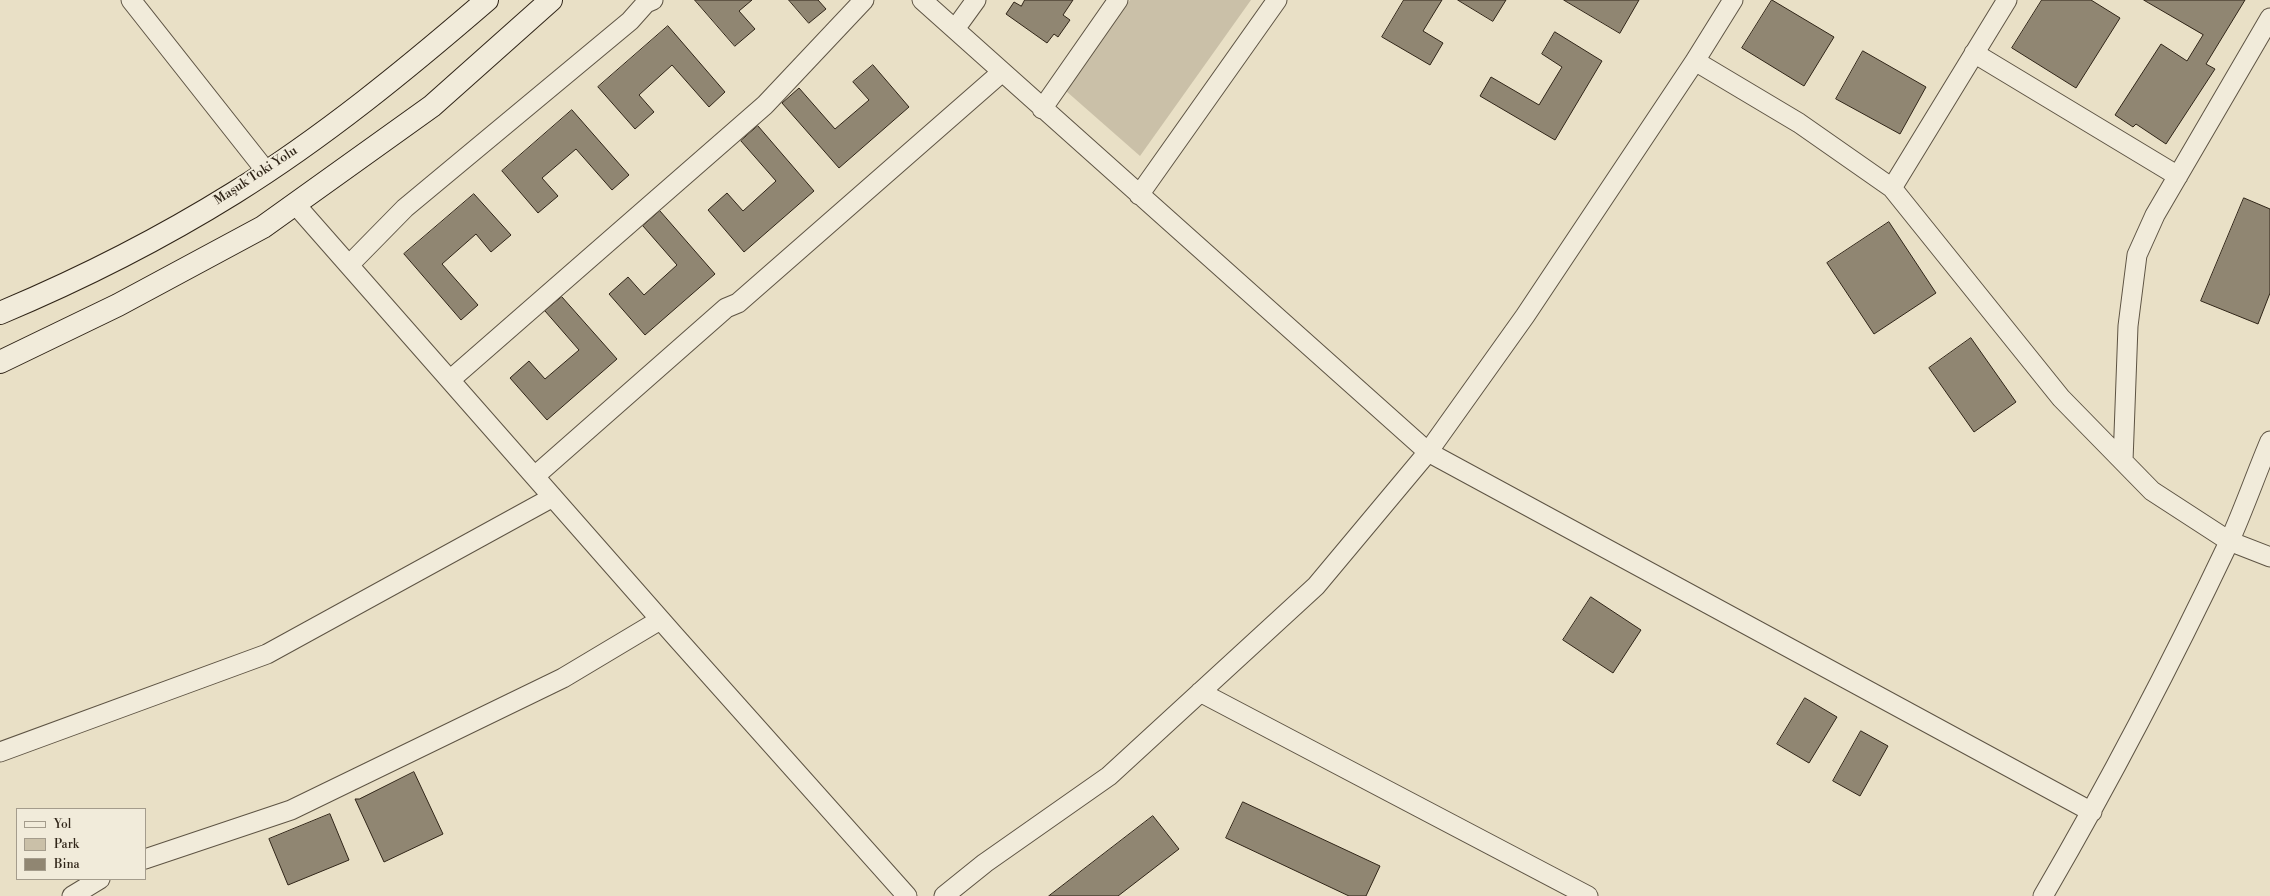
<!DOCTYPE html>
<meta charset="utf-8">
<style>
body{margin:0}
#map{position:relative;width:2270px;height:896px;overflow:hidden;background:#e9e0c6;font-family:"Libre Bodoni",serif}
canvas{display:block}
.legend{position:absolute;left:16px;top:808px;width:130px;height:72px;box-sizing:border-box;background:#f1ebda;border:1px solid #a49c8c;margin:0;padding:5px 7px;list-style:none;font-size:12px;color:#302518}
.legend li{display:flex;align-items:center;gap:8px;height:20px}
.legend b{width:20px;border:1px solid #a49c8c}
</style>
<div id="map">
<canvas width="2270" height="896"></canvas>
<ul class="legend">
<li><b style="height:5px;background:#f1ebda"></b>Yol</li>
<li><b style="height:11px;background:#cac0a8"></b>Park</li>
<li><b style="height:11px;background:#908672"></b>Bina</li>
</ul>
</div>
<script>
const ctx = document.querySelector('canvas').getContext('2d');
ctx.lineJoin = 'round';
function paint(path, color) { ctx.fillStyle = color; ctx.fill(path, 'evenodd'); }
function strokePath(path, color, width, dash) { ctx.strokeStyle = color; ctx.lineWidth = width; ctx.lineCap = dash ? 'butt' : 'round'; ctx.setLineDash(dash || []); ctx.stroke(path); }
function drawText(font, color, halo, rows, align = 'center') {
  ctx.font = font + ' "Libre Bodoni",serif'; ctx.lineWidth = 4; ctx.setLineDash([]); ctx.textBaseline = 'middle'; ctx.strokeStyle = halo; ctx.fillStyle = color; for (const [text, x, y, turn = 0] of rows) {
    ctx.save(); ctx.translate(x, y); ctx.rotate((+turn || 0) * Math.PI / 180); ctx.textAlign = isNaN(turn) ? turn : align; if (halo) ctx.strokeText(text, 0, 0); ctx.fillText(text, 0, 0); ctx.restore();
  }
}
paint(new Path2D(`
 M 1130,0 L 1251,0 L 1140,156 L 1066,91 Z`), '#cac0a8');
const building = new Path2D(`
 M 695,0 L 752,0 L 739,11 L 755,29 L 735,46 Z
 M 789,0 L 818,0 L 826,9 L 809,23 Z
 M 1025,0 L 1073,0 L 1063,15 L 1070,20 L 1058,37 L 1054,34 L 1047,43 L 1006,14 L 1014,2 L 1021,6 Z
 M 1404,0 L 1442,0 L 1423,31 L 1443,43 L 1430,65 L 1382,37 Z
 M 1458,0 L 1506,0 L 1493,21 Z
 M 1564,0 L 1639,0 L 1620,33 Z
 M 1772,0 L 1834,37 L 1804,86 L 1742,48 Z
 M 2042,0 L 2091,0 L 2120,18 L 2076,88 L 2012,48 Z
 M 2144,0 L 2245,0 L 2206,64 L 2215,69 L 2166,144 L 2136,124 L 2133,127 L 2115,115 L 2161,44 L 2187,61 L 2203,35 Z
 M 668,26 L 725,92 L 709,107 L 672,65 L 639,95 L 654,112 L 635,129 L 598,87 Z
 M 1555,32 L 1602,61 L 1555,140 L 1480,96 L 1491,77 L 1539,105 L 1562,67 L 1542,54 Z
 M 1863,51 L 1926,87 L 1900,134 L 1836,99 Z
 M 873,65 L 909,107 L 839,168 L 782,103 L 799,88 L 835,129 L 869,100 L 853,82 Z
 M 572,110 L 629,175 L 612,190 L 576,149 L 542,178 L 558,196 L 538,213 L 502,171 Z
 M 758,126 L 814,191 L 744,252 L 708,210 L 727,193 L 743,211 L 776,181 L 741,141 Z
 M 474,194 L 511,235 L 491,252 L 476,234 L 442,264 L 478,305 L 461,320 L 404,254 Z
 M 2244,198 L 2270,209 L 2270,293 L 2258,324 L 2201,301 Z
 M 660,211 L 715,274 L 645,335 L 609,294 L 628,277 L 644,295 L 677,265 L 643,226 Z
 M 1889,222 L 1936,293 L 1874,334 L 1827,263 Z
 M 562,297 L 617,359 L 547,420 L 510,378 L 529,361 L 545,379 L 579,350 L 545,311 Z
 M 1971,338 L 2016,402 L 1974,432 L 1929,368 Z
 M 1591,597 L 1641,630 L 1613,673 L 1563,640 Z
 M 1805,698 L 1837,717 L 1809,763 L 1777,744 Z
 M 1861,731 L 1888,746 L 1860,796 L 1833,781 Z
 M 414,772 L 443,834 L 384,862 L 355,799 L 359,799 Z
 M 1243,802 L 1380,866 L 1366,896 L 1349,896 L 1226,838 Z
 M 330,814 L 349,860 L 288,885 L 269,839 Z
 M 1153,816 L 1179,849 L 1118,896 L 1049,896 Z`);
paint(building, '#908672');
strokePath(building, '#302518', 1);
const street = new Path2D(`
 M 131,0 L 266,171
 M 922,0 L 1428,452 L 2092,812
 M 955,29 L 976,0
 M 1974,53 L 2178,176
 M 1695,61 L 1799,123 L 1892,188 L 2061,398 L 2152,491 L 2229,541 L 2270,557
 M 1042,109 L 1118,0
 M 1892,188 L 2007,0
 M 1139,195 L 1277,0
 M 295,204 L 674,635 L 907,896
 M 349,265 L 405,208 L 630,21 L 646,3 L 653,0
 M 450,380 L 765,105 L 864,0
 M 2123,461 L 2128,326 L 2137,255 L 2155,215 L 2270,18
 M 535,476 L 726,308 L 738,303 L 1002,72
 M 1200,692 L 1588,896
 M 0,752 L 267,654 L 553,497
 M 145,859 L 291,810 L 563,678 L 660,620
 M 72,896 L 100,879
 M 944,896 L 985,863 L 1109,776 L 1316,586 L 1428,452 L 1525,316 L 1695,61 L 1733,0
 M 2043,896 C 2110,781 2172,662 2229,542 C 2244,509 2256,474 2270,441`);
const secondary = new Path2D(`
 M 0,313 C 81,279 160,239 234,193 C 324,137 407,69 487,0
 M 0,362 L 118,305 L 263,227 L 432,106 L 551,0`);
strokePath(street, '#5e5444', 21);
strokePath(secondary, '#302518', 24);
strokePath(street, '#f1ebda', 19);
strokePath(secondary, '#f1ebda', 22);
drawText('13px', '#302518', '#f1ebda', [
 ["Maşuk Toki Yolu",256,176,-33]
]);
</script>
